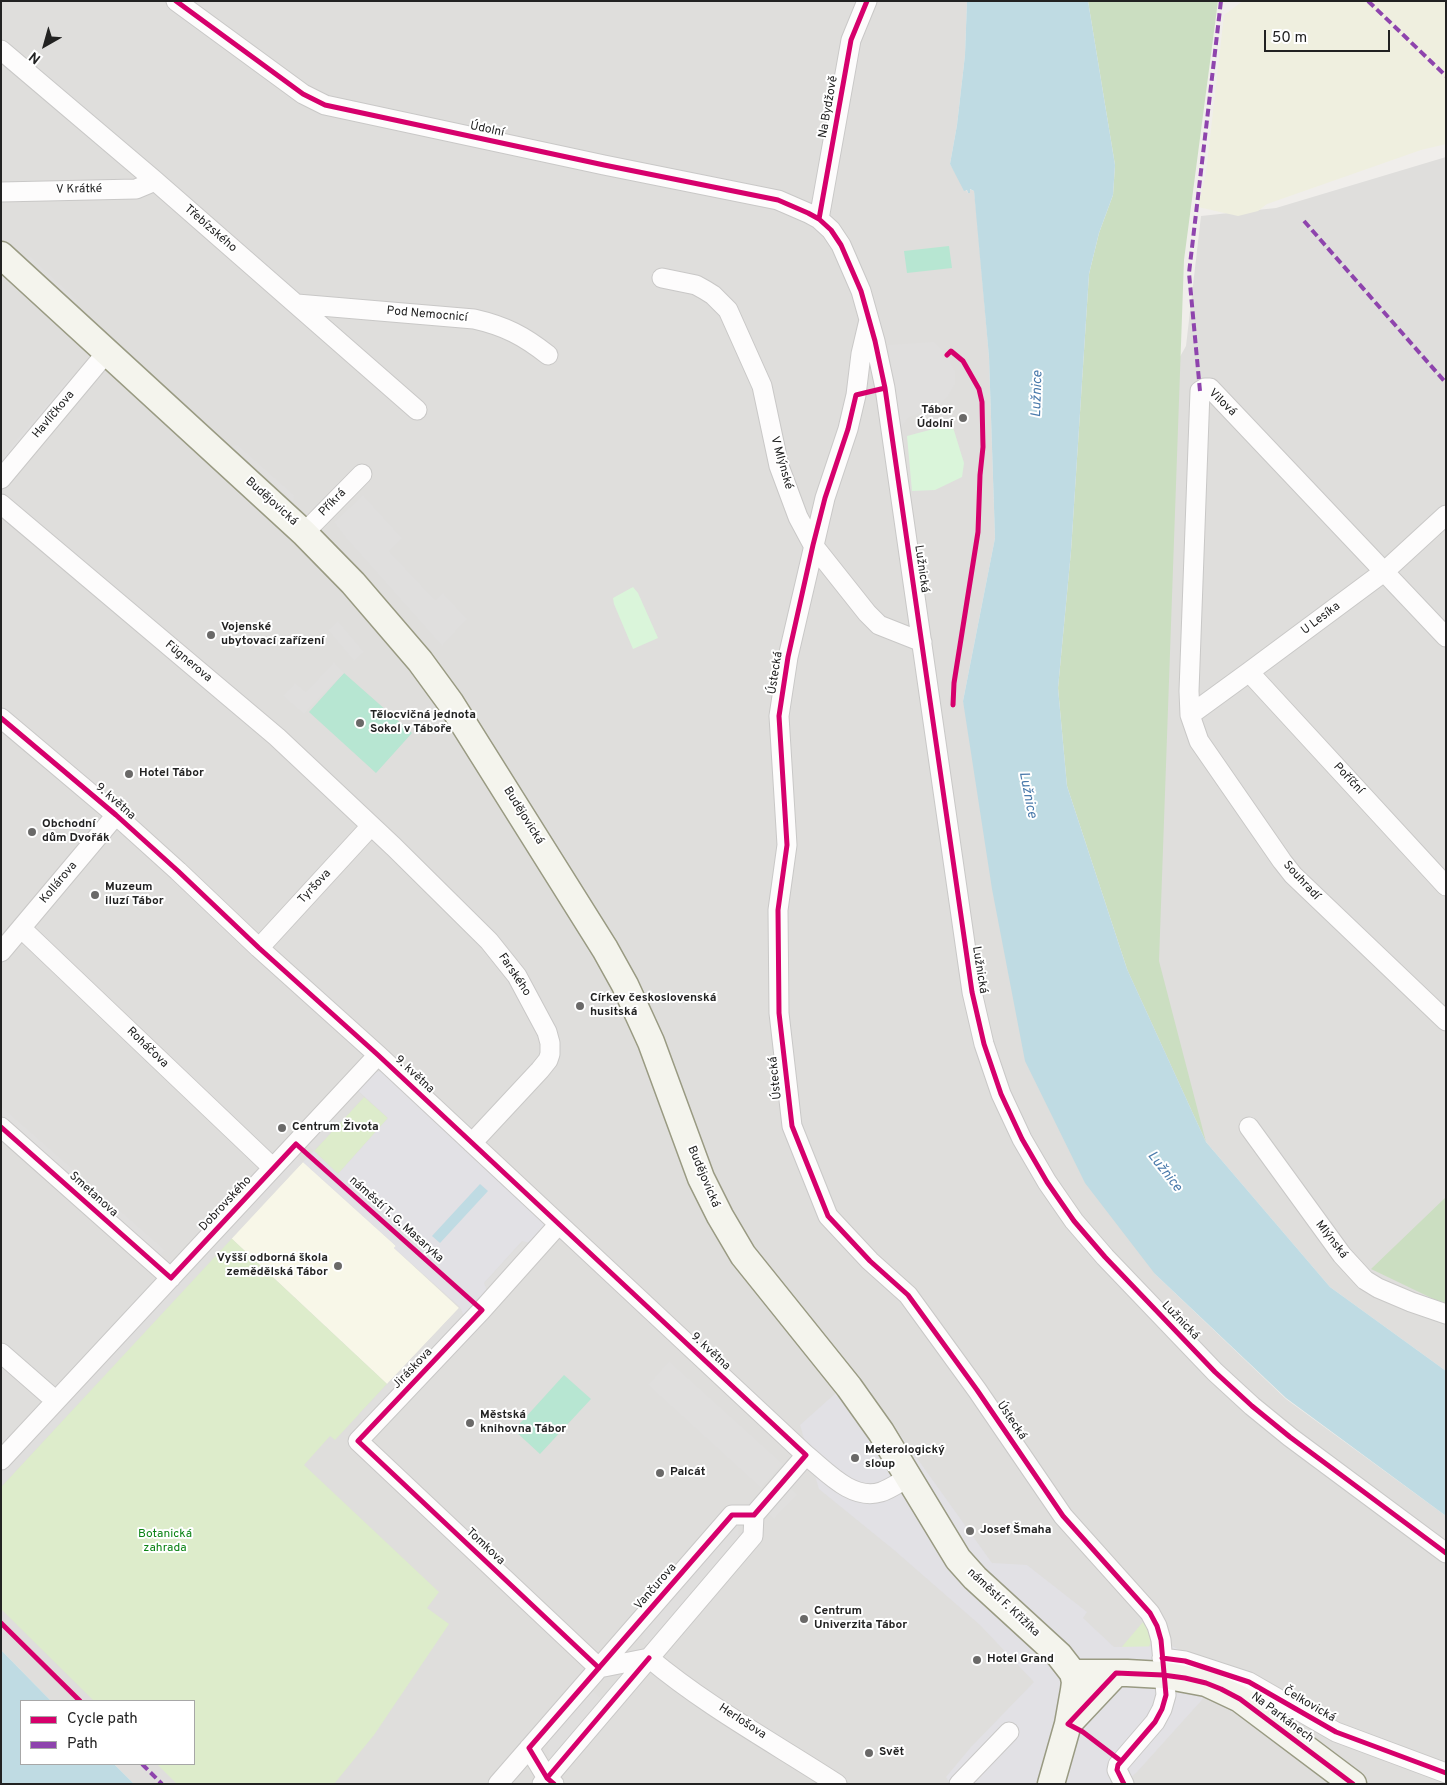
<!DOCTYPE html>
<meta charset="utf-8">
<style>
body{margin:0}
#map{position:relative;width:1447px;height:1785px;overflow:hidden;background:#f0eeeb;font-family:Overpass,sans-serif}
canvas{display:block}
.frame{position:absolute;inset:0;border:2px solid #222;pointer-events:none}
.legend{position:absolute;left:20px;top:1700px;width:175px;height:65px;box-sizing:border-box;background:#fff;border:1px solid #a7a7a7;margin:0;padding:6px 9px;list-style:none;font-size:15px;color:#222}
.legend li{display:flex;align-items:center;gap:10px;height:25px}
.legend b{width:25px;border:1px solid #a7a7a7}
.north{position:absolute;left:20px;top:20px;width:50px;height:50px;-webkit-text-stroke:4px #fff;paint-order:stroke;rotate:218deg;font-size:14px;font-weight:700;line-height:20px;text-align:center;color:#222}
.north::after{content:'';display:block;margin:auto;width:18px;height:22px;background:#222;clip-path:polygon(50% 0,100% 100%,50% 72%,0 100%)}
.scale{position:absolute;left:1264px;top:30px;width:126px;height:22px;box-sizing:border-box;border:2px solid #222;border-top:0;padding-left:6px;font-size:15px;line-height:18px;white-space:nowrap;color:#222;-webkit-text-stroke:4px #fff;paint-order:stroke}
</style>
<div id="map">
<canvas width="1447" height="1785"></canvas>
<div class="frame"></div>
<ul class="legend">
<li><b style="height:6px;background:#d6006c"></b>Cycle path</li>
<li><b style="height:6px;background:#8e44ad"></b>Path</li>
</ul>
<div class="north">N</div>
<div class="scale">50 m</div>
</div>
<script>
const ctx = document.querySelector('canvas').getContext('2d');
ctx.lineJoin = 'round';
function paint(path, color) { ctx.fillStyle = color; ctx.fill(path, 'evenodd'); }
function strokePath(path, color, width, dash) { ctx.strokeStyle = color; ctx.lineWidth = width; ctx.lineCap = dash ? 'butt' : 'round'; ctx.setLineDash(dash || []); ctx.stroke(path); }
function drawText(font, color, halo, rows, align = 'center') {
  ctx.font = font + ' Overpass,sans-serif'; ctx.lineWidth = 4; ctx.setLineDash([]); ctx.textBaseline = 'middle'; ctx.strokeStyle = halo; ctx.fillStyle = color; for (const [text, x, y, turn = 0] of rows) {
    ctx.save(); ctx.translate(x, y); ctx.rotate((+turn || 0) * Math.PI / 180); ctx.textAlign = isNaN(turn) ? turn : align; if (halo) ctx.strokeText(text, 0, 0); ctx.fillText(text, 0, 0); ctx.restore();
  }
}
paint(new Path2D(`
 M 1,1 L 967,1 L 965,55 L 957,125 L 950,164 L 968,193 L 969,189 L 974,191 L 977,217 L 989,357 L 995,538 L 963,701 L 1155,1274 L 1286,1399 L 1446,1516 L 1446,1784 L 134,1784 L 114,1764 L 194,1764 L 194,1701 L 51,1701 L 1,1650 Z
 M 1446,157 L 1446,1371 L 1330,1287 L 1206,1142 L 1127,969 L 1071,551 L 1186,346 L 1201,216 L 1276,208 Z`), '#dfdedc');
paint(new Path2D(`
 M 303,1162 L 396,1246 L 394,1248 L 459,1308 L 387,1384 L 231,1238 Z`), '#f8f7e8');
paint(new Path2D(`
 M 1243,1 L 1446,1 L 1446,144 L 1421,150 L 1267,204 L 1258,211 L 1238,216 L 1198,207 L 1206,173 L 1224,15 Z`), '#efefdf');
paint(new Path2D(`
 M 364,1097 L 388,1118 L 338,1174 L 314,1151 Z
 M 231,1238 L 387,1384 L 335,1440 L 330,1436 L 304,1465 L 439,1592 L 427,1608 L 449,1624 L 374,1735 L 334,1784 L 177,1784 L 157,1764 L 194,1764 L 194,1701 L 94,1701 L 1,1609 L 1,1487 Z
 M 1143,1622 C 1151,1631 1153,1642 1147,1651 L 1120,1649 Z`), '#ddeccb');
paint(new Path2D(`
 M 1088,1 L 1218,1 L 1184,260 L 1159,961 L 1206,1142 L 1127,969 L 1067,786 L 1058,688 L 1071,551 L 1089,274 L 1099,233 L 1113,195 L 1115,165 Z
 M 1446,1197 L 1446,1305 L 1371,1269 Z`), '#cbdec1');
paint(new Path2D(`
 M 952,424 L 964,463 L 962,477 L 935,490 L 912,491 L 907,436 Z
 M 633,587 L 638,593 L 658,638 L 633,649 L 614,604 L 613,598 Z`), '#daf5da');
paint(new Path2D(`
 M 949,246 L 952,268 L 907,273 L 904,251 Z
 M 344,673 L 412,733 L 376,773 L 309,712 Z
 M 564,1375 L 591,1399 L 540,1454 L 514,1430 Z`), '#b7e6d2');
paint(new Path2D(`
 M 31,257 L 77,300 L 76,308 L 22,258 Z
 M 934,342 L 950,357 L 950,362 L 955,371 L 955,384 L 948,396 L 939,405 L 909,417 L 901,427 L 888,345 Z
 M 67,380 L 78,380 L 1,471 L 1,458 Z
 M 238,445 L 294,495 L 293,502 L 231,446 Z
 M 230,479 L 288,531 L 280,532 L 230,487 Z
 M 363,495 L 402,538 L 389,551 L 435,600 L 443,593 L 467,619 L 442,646 L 346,538 L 334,522 Z
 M 338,621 L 364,652 L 354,661 L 328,630 Z
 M 334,662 L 344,673 L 304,714 L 283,696 L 295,683 L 306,692 Z
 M 72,763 L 132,815 L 243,918 L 241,925 L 65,766 Z
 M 516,788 L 523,789 L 574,870 L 572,879 Z
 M 540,860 L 620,994 L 613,993 L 538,869 Z
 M 355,1088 L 364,1097 L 314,1151 L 304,1142 Z
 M 1,1106 L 165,1250 L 158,1259 L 1,1120 Z
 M 293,1152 L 303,1162 L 1,1487 L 1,1467 Z
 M 523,1241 L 535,1244 L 489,1296 L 484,1283 Z
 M 460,1307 L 465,1319 L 364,1428 L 359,1414 Z
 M 669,1361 L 783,1464 L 761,1488 L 648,1385 Z
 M 789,1487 L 797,1495 L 774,1519 L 766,1512 Z
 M 738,1522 L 739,1547 L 652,1648 L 644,1643 L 640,1628 Z
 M 589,1688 L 606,1702 L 550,1766 L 547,1735 Z`), '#e0dfde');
paint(new Path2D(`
 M 381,1071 L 386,1072 L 454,1135 L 459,1145 L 477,1162 L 485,1163 L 545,1222 L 545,1227 L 535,1244 L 522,1241 L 484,1283 L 489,1296 L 465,1319 L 460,1307 L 394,1248 L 396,1246 L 303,1162 L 314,1151 L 338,1174 L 388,1118 L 355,1088 L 375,1072 Z
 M 856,1375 L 872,1392 L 871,1394 L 992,1563 L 1027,1565 L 1087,1612 L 1083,1618 L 1114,1647 L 1172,1646 L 1206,1663 L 1224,1668 L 1201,1701 L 1137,1772 L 1124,1784 L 950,1784 L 946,1777 L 971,1747 L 1034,1682 L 980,1625 L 894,1550 L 819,1489 L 800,1425 Z`), '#e2e1e5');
paint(new Path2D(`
 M 967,1 L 1088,1 L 1115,165 L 1113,195 L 1099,233 L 1089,274 L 1071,551 L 1058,688 L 1067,786 L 1127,969 L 1206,1142 L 1330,1287 L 1446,1371 L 1446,1516 L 1286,1398 L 1155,1274 L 1085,1183 L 1025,1061 L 992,889 L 963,701 L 995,538 L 989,357 L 974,191 L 970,189 L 970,193 L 968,193 L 967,190 L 964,191 L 950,164 L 957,125 L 965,55 Z
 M 480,1184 L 488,1191 L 440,1243 L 432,1236 Z
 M 1,1650 L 51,1701 L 21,1701 L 21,1764 L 114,1764 L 134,1784 L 1,1784 Z`), '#bfdbe3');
const street = new Path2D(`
 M 176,1 L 303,94 L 325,105 L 604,165 L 778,200 L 808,213 L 819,219 L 831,230 L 841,245 L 861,291 L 875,341 L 885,388 L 972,992 L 984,1044 L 1001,1094 L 1022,1139 L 1047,1182 L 1074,1221 L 1105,1257 L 1215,1372 L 1252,1406 L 1290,1437 L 1446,1553
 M 1,50 L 153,179 L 417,410
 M 1,192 L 136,189 L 148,184 L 153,179
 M 819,219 L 851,40 L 867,1
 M 662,278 L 696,285 L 705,290 L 713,295 L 728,310 L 762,386 L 779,466 L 798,517 L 813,545 L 867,613 L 879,625 L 922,642
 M 297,304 L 474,319 C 505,326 524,336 548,355
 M 869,320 L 861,354 L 856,395 L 848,429 L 825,498 L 788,657 L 779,716 L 787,845 L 778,910 L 779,1013 L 792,1126 L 828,1216 L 870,1261 L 908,1295 L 977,1390 L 1063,1516 L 1150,1613 L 1157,1626 L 1161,1640 L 1166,1695 L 1162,1709 L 1155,1722 L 1118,1765 L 1117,1770 L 1124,1784
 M 1,479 L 107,352
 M 1,504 L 277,737 L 394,847 L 489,941 L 517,976 L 547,1032 L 550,1043 L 550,1054 L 548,1060 L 540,1070 L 472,1143
 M 304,533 L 362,474
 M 1446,637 L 1210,388 L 1205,388 L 1200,391 L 1189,691 L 1190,715 L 1199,741 L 1282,861 L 1293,875 L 1446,1021
 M 1249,672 L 1446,886
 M 1190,715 L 1249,672 L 1385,571 L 1446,515
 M 1,718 L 116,815 L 178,871 L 259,948 L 378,1055 L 806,1455 C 827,1472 852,1501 881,1492 C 890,1489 900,1482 909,1477
 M 21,928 L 273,1168
 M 259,948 L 371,826
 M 1,952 L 116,815
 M 1,1127 L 171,1278
 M 1249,1127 L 1342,1255 L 1365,1280 L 1378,1288 L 1411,1302 L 1446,1314
 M 559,1224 L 482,1310 L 358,1441 L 599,1668
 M 1,1353 L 56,1401
 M 1,1460 L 378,1055
 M 649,1658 C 706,1706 774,1743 837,1784
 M 1162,1658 L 1185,1661 L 1249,1682 L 1336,1732 L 1446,1773
 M 599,1668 L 649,1658
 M 529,1748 L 547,1778 L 554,1784
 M 498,1784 L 732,1515 L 754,1515
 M 542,1784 L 753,1536 L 754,1515 L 806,1455
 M 959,1784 L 1009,1732`);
const secondary = new Path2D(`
 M 1,255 L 304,533 L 353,583 L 420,661 L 450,702 L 605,949 L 625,985 L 651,1042 L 701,1178 L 720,1216 L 743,1255 L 849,1387 L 881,1432 L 958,1559 L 975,1578 L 1059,1655 L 1073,1673 L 1075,1682 L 1074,1690 L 1068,1724 L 1051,1784
 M 1073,1673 L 1127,1673 L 1163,1675 L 1206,1683 L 1240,1699 L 1353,1784
 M 1068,1724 L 1116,1673`);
strokePath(street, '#c9c8c7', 21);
strokePath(secondary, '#999a82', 29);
strokePath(street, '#fdfcfc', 19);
strokePath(secondary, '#f4f4ed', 26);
strokePath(new Path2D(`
 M 1368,1 L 1446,76
 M 1304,221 L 1446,383
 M 1200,391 L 1189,273 L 1221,1
 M 142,1764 L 162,1784`), '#8e44ad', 4, [8, 4]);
strokePath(new Path2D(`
 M 176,1 L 303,94 L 325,105 L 604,165 L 778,200 L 808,213 L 819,219 L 831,230 L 841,245 L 861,291 L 875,341 L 885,388 L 972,992 L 984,1044 L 1001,1094 L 1022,1139 L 1047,1182 L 1074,1221 L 1105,1257 L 1215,1372 L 1252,1406 L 1290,1437 L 1446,1553
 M 819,219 L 851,40 L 867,1
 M 947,355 L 951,351 L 963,361 L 979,389 L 982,402 L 983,447 L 980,475 L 978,532 L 954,683 L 953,705
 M 885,388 L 856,395 L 848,429 L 825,498 L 813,545 L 788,657 L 779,716 L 787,845 L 778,910 L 779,1013 L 792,1126 L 828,1216 L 870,1261 L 908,1295 L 977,1390 L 1063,1516 L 1150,1613 L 1157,1626 L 1161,1640 L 1166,1695 L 1162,1709 L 1155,1722 L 1118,1765 L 1117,1770 L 1124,1784
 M 1,718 L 116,815 L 178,871 L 259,948 L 378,1055 L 806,1455 L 754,1515 L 732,1515 L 529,1748 L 547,1778 L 554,1784
 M 1,1127 L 171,1278 L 296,1144 L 482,1310 L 358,1441 L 599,1668
 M 1,1623 L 80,1701
 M 1162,1658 L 1185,1661 L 1249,1682 L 1336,1732 L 1446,1773
 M 1121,1761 L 1083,1732 L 1068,1724 L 1116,1673 L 1163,1675 L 1185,1678 L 1206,1683 L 1221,1689 L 1240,1699 L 1353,1784
 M 547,1778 L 649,1658`), '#d6006c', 5);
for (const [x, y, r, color] of [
 [963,418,5,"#6a6968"],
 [211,635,5,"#6a6968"],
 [360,723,5,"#6a6968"],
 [129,774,5,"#6a6968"],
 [32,832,5,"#6a6968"],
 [95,895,5,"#6a6968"],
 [580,1006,5,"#6a6968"],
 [282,1128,5,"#6a6968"],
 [338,1266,5,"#6a6968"],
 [470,1423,5,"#6a6968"],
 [855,1458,5,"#6a6968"],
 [660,1473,5,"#6a6968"],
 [970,1531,5,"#6a6968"],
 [804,1619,5,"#6a6968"],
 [977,1660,5,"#6a6968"],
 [869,1753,5,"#6a6968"]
]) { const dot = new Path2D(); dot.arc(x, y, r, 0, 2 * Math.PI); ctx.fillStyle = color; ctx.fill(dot); strokePath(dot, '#fff', 2); }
drawText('12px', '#222', '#fff', [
 ["Na Bydžově",829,107,-80],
 ["Údolní",487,130,12],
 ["V Krátké",79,190,-1],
 ["Třebízského",210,229,41],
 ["Pod Nemocnicí",427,315,5],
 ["Vilová",1222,403,44],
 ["Havlíčkova",54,415,-50],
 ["V Mlýnské",781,463,74],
 ["Budějovická",271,502,42],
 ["Příkrá",333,503,-46],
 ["Lužnická",921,569,82],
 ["U Lesíka",1321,619,-37],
 ["Fügnerova",188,662,40],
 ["Ústecká",776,673,-81],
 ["Poříční",1348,779,47],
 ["9. května",115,802,41],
 ["Budějovická",523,816,58],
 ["Souhradí",1301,881,47],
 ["Kollárova",59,883,-50],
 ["Tyršova",315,887,-47],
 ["Lužnická",979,970,81],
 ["Farského",514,975,56],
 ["Roháčova",147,1048,44],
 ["9. května",414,1075,43],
 ["Ústecká",776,1078,-96],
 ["Budějovická",703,1177,67],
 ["Smetanova",93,1195,42],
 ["Dobrovského",226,1204,-47],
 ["náměstí T. G. Masaryka",396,1220,42],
 ["Mlýnská",1331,1240,52],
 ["Lužnická",1180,1321,46],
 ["9. května",710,1352,43],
 ["Jiráskova",413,1369,-46],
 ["Ústecká",1011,1421,56],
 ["Tomkova",485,1547,43],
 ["Vančurova",656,1587,-49],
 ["náměstí F. Křižíka",1003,1603,43],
 ["Čelkovická",1309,1705,30],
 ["Na Parkánech",1282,1718,37],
 ["Herlošova",742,1722,33]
]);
drawText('bold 12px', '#222', '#fff', [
 ["Tábor",953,411,"right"],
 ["Údolní",953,425,"right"],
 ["Vojenské",221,628],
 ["ubytovací zařízení",221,642],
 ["Tělocvičná jednota",370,716],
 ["Sokol v Táboře",370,730],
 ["Hotel Tábor",139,774],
 ["Obchodní",42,825],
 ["dům Dvořák",42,839],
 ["Muzeum",105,888],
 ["iluzí Tábor",105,902],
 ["Církev československá",590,999],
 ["husitská",590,1013],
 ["Centrum Života",292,1128],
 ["Vyšší odborná škola",328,1259,"right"],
 ["zemědělská Tábor",328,1273,"right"],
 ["Městská",480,1416],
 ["knihovna Tábor",480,1430],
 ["Meterologický",865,1451],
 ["sloup",865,1465],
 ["Palcát",670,1473],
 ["Josef Šmaha",980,1531],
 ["Centrum",814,1612],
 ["Univerzita Tábor",814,1626],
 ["Hotel Grand",987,1660],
 ["Svět",879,1753]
], 'left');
drawText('12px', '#0c8416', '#fff', [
 ["Botanická",165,1535],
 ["zahrada",165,1549]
]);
drawText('italic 14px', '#4a7aab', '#fff', [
 ["Lužnice",1038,394,-88],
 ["Lužnice",1027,795,79],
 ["Lužnice",1164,1172,52]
]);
</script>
